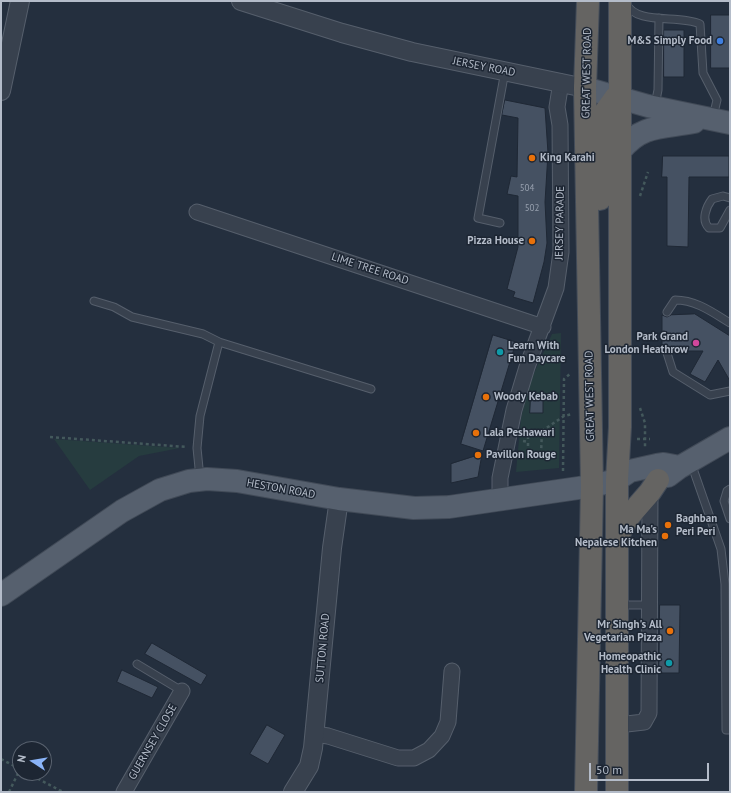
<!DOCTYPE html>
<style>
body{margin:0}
#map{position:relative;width:731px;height:793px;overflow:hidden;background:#242f3e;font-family:"PT Sans",sans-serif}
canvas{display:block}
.frame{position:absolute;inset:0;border:2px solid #b4bcc9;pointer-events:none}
.north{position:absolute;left:12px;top:741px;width:40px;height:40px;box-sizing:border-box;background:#1d2633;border:1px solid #59626f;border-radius:50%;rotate:282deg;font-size:11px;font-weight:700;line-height:16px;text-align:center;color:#b4bcc9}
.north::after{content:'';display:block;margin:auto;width:14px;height:18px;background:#8ab4f8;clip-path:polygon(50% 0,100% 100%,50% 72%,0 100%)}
.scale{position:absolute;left:589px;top:763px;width:120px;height:18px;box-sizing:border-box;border:2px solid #b4bcc9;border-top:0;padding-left:5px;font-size:12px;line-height:14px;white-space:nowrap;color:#b4bcc9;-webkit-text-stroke:3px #1d2633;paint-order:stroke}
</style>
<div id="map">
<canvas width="731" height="793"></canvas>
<div class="frame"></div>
<div class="north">N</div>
<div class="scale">50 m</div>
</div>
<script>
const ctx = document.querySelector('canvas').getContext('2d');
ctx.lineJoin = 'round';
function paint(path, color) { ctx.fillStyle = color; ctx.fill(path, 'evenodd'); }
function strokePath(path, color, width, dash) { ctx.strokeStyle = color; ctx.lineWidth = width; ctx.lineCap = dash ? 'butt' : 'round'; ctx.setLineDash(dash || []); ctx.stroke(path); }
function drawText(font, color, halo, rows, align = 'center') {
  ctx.font = font + ' "PT Sans",sans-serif'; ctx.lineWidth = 3; ctx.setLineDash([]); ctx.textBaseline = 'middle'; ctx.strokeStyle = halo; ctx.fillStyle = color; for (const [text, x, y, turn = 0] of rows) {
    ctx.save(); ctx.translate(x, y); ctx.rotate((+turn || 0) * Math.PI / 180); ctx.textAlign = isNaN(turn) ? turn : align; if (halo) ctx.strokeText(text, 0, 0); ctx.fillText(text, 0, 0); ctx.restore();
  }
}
paint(new Path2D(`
 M 561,333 L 559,468 L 516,472 L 521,418 L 529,384 L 552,334 Z
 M 54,439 L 180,448 L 139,456 L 90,490 Z`), '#263c3f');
const building = new Path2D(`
 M 711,15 L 730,15 L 730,68 L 711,68 Z
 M 664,30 L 684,30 L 684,77 L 664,77 Z
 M 505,100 L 545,108 L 548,153 L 545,202 L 547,243 L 544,262 L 533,303 L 513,297 L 515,292 L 507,289 L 518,247 L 518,196 L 507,194 L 511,176 L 517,177 L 518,118 L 502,115 Z
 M 663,156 L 729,156 L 729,177 L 689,177 L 688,247 L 667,246 L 667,177 L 662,177 Z
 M 695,314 L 730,336 L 730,381 L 718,360 L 705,382 L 690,374 L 703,351 L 672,351 L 668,348 L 662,351 L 662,315 L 667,317 L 671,315 Z
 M 493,335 L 516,342 L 483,451 L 461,444 Z
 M 531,394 L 543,395 L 543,413 L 530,413 Z
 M 482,454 L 478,477 L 451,483 L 451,464 Z
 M 660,605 L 680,605 L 679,673 L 659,673 Z
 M 152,643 L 207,675 L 201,685 L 145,654 Z
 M 122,670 L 158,687 L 152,698 L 117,682 Z
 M 267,725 L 285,735 L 268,764 L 250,754 Z`);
paint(building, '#455162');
strokePath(building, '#1f2835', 1);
const service = new Path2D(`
 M 626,3 C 636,26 679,14 700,24 L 703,73 L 717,100 L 713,117
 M 655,105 L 658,90 L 659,18
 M 730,198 L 723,196 L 712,199 C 706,207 701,220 709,228 L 720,228 L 730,210
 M 500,223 L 478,218 L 505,71
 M 94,301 L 114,307 L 132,317 L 203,334 L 219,342
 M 667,312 L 675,300 C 696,300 712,312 730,323
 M 667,353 L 673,372 L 710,395 L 730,391
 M 691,463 L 721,549 L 725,584 L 726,730 L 730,730
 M 200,478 L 197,448 L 200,416 L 219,342 L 371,389
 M 730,489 L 727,491 L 724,501 L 730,519
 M 619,605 L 651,605
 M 137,664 L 182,691`);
const minor = new Path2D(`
 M 197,212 L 543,327
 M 500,499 L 500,478 L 514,410 L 527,367 L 556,288 L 561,252 L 560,125 L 557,107 L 561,82
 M 618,725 L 644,722 L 649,713 L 650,492
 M 315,734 L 328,736 L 398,758 L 414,758 L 429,750 L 442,736 L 448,722 L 452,671
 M 124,792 L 182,691`);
const tertiary = new Path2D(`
 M 241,1 L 342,33 L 412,52 L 585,88
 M 1,91 L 20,1
 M 293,792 L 309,766 L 313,748 L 332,548 L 339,499`);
const primary = new Path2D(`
 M 585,88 L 648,106 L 730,123
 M 621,150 C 642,124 663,128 694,122
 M 668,476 L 680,467 L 730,438
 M 1,595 L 122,511 L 160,490 L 189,481 L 207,479 L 237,481 L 339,499 L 414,508 L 449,507 L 592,486 L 617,480 L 630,471 L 657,465 L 664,464 L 680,467`);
const trunk = new Path2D(`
 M 600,199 L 604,124 L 606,111 L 616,97
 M 617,537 L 630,515 L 650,492 L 658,480
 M 586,792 L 592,486 L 585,88 L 588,1
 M 617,792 L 617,480 L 620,427 L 620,1`);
strokePath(service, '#565f6c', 9);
strokePath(minor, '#565f6c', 17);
strokePath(tertiary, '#565f6c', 20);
strokePath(primary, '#414a57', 24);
strokePath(trunk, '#434c59', 24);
strokePath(new Path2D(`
 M 640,196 L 648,172
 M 640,408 L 645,423 L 645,448
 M 542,431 L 564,416 L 572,414
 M 50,437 L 187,447
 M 637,439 L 650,439
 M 523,441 L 528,442 L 528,454 L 541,454 L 542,431 L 528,431 L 528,442
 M 563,471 L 564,379 L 571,373
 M 1,759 L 20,769
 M 27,773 L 63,792
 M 9,792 L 20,769`), '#44595c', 2.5, [3, 3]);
strokePath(service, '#38414e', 7);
strokePath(minor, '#38414e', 15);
strokePath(tertiary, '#38414e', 18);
strokePath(primary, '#56606e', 22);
strokePath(trunk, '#656462', 22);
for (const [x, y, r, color] of [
 [720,41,4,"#3f7fe0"],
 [532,158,4,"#e8710a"],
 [532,241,4,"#e8710a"],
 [696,343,4,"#d1479c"],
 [500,352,4,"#0f9aa8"],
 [486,397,4,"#e8710a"],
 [476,433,4,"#e8710a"],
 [478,455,4,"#e8710a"],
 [668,525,4,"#e8710a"],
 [665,536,4,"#e8710a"],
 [670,631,4,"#e8710a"],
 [669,663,4,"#0f9aa8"]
]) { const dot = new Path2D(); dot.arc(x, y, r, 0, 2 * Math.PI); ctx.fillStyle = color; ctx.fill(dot); strokePath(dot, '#1d2633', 1.5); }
drawText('9px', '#98a1af', null, [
 ["504",527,188],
 ["502",532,208]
]);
drawText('bold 11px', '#b4bcc9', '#1d2633', [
 ["M&S Simply Food",712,41],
 ["King Karahi",540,158,"left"],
 ["Pizza House",524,241],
 ["Park Grand",688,337],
 ["London Heathrow",688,350],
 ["Learn With",508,346,"left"],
 ["Fun Daycare",508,359,"left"],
 ["Woody Kebab",494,397,"left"],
 ["Lala Peshawari",484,433,"left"],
 ["Pavillon Rouge",486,455,"left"],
 ["Baghban",676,519,"left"],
 ["Peri Peri",676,532,"left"],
 ["Ma Ma's",657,530],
 ["Nepalese Kitchen",657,543],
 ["Mr Singh's All",662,625],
 ["Vegetarian Pizza",662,638],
 ["Homeopathic",661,657],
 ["Health Clinic",661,670]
], 'right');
drawText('11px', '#b4bcc9', '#1d2633', [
 ["JERSEY ROAD",484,67,11],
 ["GREAT WEST ROAD",587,73,-89],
 ["JERSEY PARADE",560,223,-89],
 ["LIME TREE ROAD",370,269,18],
 ["GREAT WEST ROAD",590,396,-91],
 ["HESTON ROAD",281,489,10],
 ["SUTTON ROAD",323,648,-85],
 ["GUERNSEY CLOSE",153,742,-60]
]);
</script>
